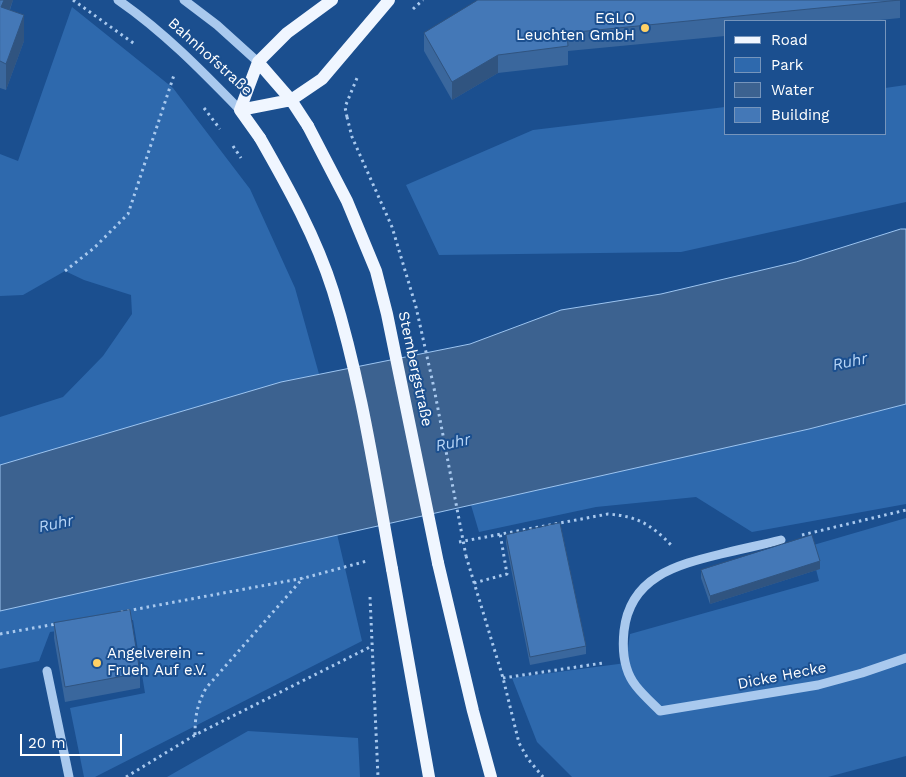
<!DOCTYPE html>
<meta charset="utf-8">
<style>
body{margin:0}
#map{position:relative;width:906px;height:777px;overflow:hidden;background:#1b4f8f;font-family:"Work Sans",sans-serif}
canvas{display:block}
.legend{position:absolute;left:724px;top:20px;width:162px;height:115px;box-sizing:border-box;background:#1b4f8f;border:1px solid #7695bc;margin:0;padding:6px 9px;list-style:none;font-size:15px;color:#fff}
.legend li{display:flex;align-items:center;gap:10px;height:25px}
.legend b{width:25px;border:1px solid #7695bc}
.scale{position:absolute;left:20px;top:734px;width:102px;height:22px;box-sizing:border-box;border:2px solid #fff;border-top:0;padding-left:6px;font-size:15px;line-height:18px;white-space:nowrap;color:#fff;-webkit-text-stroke:4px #1b4f8f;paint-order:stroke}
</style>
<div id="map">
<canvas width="906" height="777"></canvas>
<ul class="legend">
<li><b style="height:6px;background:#f0f6ff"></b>Road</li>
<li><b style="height:14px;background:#2e69ad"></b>Park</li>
<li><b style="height:14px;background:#3c6290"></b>Water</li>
<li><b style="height:14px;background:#4478b7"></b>Building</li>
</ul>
<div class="scale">20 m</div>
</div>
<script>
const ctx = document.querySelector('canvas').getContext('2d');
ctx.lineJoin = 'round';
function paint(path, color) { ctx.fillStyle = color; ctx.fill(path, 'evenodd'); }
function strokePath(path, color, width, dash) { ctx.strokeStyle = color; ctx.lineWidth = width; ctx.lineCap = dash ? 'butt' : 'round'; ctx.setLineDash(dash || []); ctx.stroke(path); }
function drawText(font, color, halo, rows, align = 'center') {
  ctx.font = font + ' "Work Sans",sans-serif'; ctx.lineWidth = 4; ctx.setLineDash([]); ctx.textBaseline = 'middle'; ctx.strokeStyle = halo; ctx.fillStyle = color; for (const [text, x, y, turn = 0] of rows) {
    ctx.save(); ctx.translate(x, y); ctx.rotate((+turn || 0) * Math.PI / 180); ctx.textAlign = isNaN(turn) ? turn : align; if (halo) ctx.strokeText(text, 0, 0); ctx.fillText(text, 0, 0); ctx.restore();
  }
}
paint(new Path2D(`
 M 72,7 L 173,88 L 250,189 L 295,288 L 319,374 L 0,466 L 0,417 L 63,397 L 103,356 L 132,314 L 131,295 L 84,280 L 65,271 L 23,295 L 0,296 L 0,154 L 18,161 Z
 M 906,85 L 906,202 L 681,252 L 439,255 L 406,185 L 533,130 L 725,107 L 725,134 L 885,134 L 885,88 Z
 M 906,404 L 906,504 L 752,532 L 696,497 L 596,507 L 479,532 L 471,505 L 665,460 L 809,429 Z
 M 906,518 L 906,756 L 828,777 L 572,777 L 537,742 L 512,678 L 626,663 L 630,634 L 819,581 L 810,546 Z
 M 337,534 L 362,641 L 95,777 L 84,777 L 70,708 L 145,693 L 133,620 L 50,632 L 39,661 L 0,669 L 0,611 Z
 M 248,731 L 358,738 L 360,777 L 167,777 Z`), '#2e69ad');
const water = new Path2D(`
 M 901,229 L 906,229 L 906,404 L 809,429 L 0,611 L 0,465 L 281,382 L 470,344 L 561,310 L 661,294 L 796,262 Z`);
paint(water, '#3c6290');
strokePath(water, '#9cc4f0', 1);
strokePath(new Path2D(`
 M 73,0 L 136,45
 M 413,9 L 423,0
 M 204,108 L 220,129
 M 347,117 L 345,107 L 357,78
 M 65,271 L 94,248 L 128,214 L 174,75
 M 802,535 L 906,510
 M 459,542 L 608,514 C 637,516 652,525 672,546
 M 466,556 L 503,678 L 519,743 L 528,759 L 543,777
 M 474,583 L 507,574 L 500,533
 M 370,597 L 378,777
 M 121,612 L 304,578 L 367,561
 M 0,634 L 56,624
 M 503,678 L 603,663
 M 195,735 C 195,716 197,705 206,688 L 303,578
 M 126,777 L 195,735 L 372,646`), '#a9c9ee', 3, [2.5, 4]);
strokePath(new Path2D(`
 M 118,0 C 163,31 201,70 240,110
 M 184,0 L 217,25 L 258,62
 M 781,540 C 761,545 741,549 721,554 C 676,565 630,577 624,631 C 622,650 624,671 636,686 C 643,695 652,703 660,711 L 818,685 L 862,673 L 906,658
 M 47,671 L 69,777`), '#a9c9ee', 9);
strokePath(new Path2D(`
 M 258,62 L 291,100 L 308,126
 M 240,110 L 291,100 L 322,79 L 389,0
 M 240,110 L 258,62 L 287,33 L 332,0
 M 240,110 L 260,138
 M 438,563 L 473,711 L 491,777
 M 392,569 L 429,777`), '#f0f6ff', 12);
strokePath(new Path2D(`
 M 347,117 L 352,137 L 392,227 L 416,307 L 434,388 L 466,556
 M 233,146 L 241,158`), '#a9c9ee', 3, [2.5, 4]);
strokePath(new Path2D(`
 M 308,126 L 347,201 L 376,271 L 387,314 L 438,563
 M 260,138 C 288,187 316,237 333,291 C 361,381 375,476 392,569`), '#f0f6ff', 12);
paint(new Path2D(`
 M 0,0 L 13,0 L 10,10 L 24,41 L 6,90 L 0,88 Z
 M 900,0 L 900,18 L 870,21 L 725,21 L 725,36 L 568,51 L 568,65 L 498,73 L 452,100 L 424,51 L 424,33 Z
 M 506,535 L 586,646 L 586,654 L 530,665 L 506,543 Z
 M 820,569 L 710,604 L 701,578 L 701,570 Z
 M 54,623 L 140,673 L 140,688 L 65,702 L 54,638 Z`), '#3a679d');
paint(new Path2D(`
 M 4,0 L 13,0 L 1,33 L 1,7 Z
 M 24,15 L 24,41 L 6,90 L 6,64 Z
 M 498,55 L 498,73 L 452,100 L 452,82 Z
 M 820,561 L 820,569 L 710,604 L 710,596 Z`), '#305480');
const building = new Path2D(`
 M 0,0 L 4,0 L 1,7 L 24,15 L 6,64 L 0,61 Z
 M 478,0 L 900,0 L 567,33 L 568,46 L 498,55 L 452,82 L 424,33 Z
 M 560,523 L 586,646 L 530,657 L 506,535 Z
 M 812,535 L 820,561 L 710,596 L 701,570 Z
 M 130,610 L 140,673 L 65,687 L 54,623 Z`);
paint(building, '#4478b7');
strokePath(building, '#305480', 1);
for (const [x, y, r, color] of [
 [645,28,5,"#ffd166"],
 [97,663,5,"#ffd166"]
]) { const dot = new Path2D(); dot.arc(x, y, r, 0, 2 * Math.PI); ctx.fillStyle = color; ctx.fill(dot); strokePath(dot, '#1b4f8f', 2); }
drawText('15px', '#fff', '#1b4f8f', [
 ["EGLO",635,19],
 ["Leuchten GmbH",635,36],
 ["Angelverein -",107,654,"left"],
 ["Frueh Auf e.V.",107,671,"left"]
], 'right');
drawText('15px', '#fff', '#1b4f8f', [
 ["Bahnhofstraße",210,57,42],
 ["Stembergstraße",415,369,78],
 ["Dicke Hecke",782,676,-11]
]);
drawText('italic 16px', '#b5d3f5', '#1b4f8f', [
 ["Ruhr",850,362,-12],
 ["Ruhr",453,443,-12],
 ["Ruhr",56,524,-12]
]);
</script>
